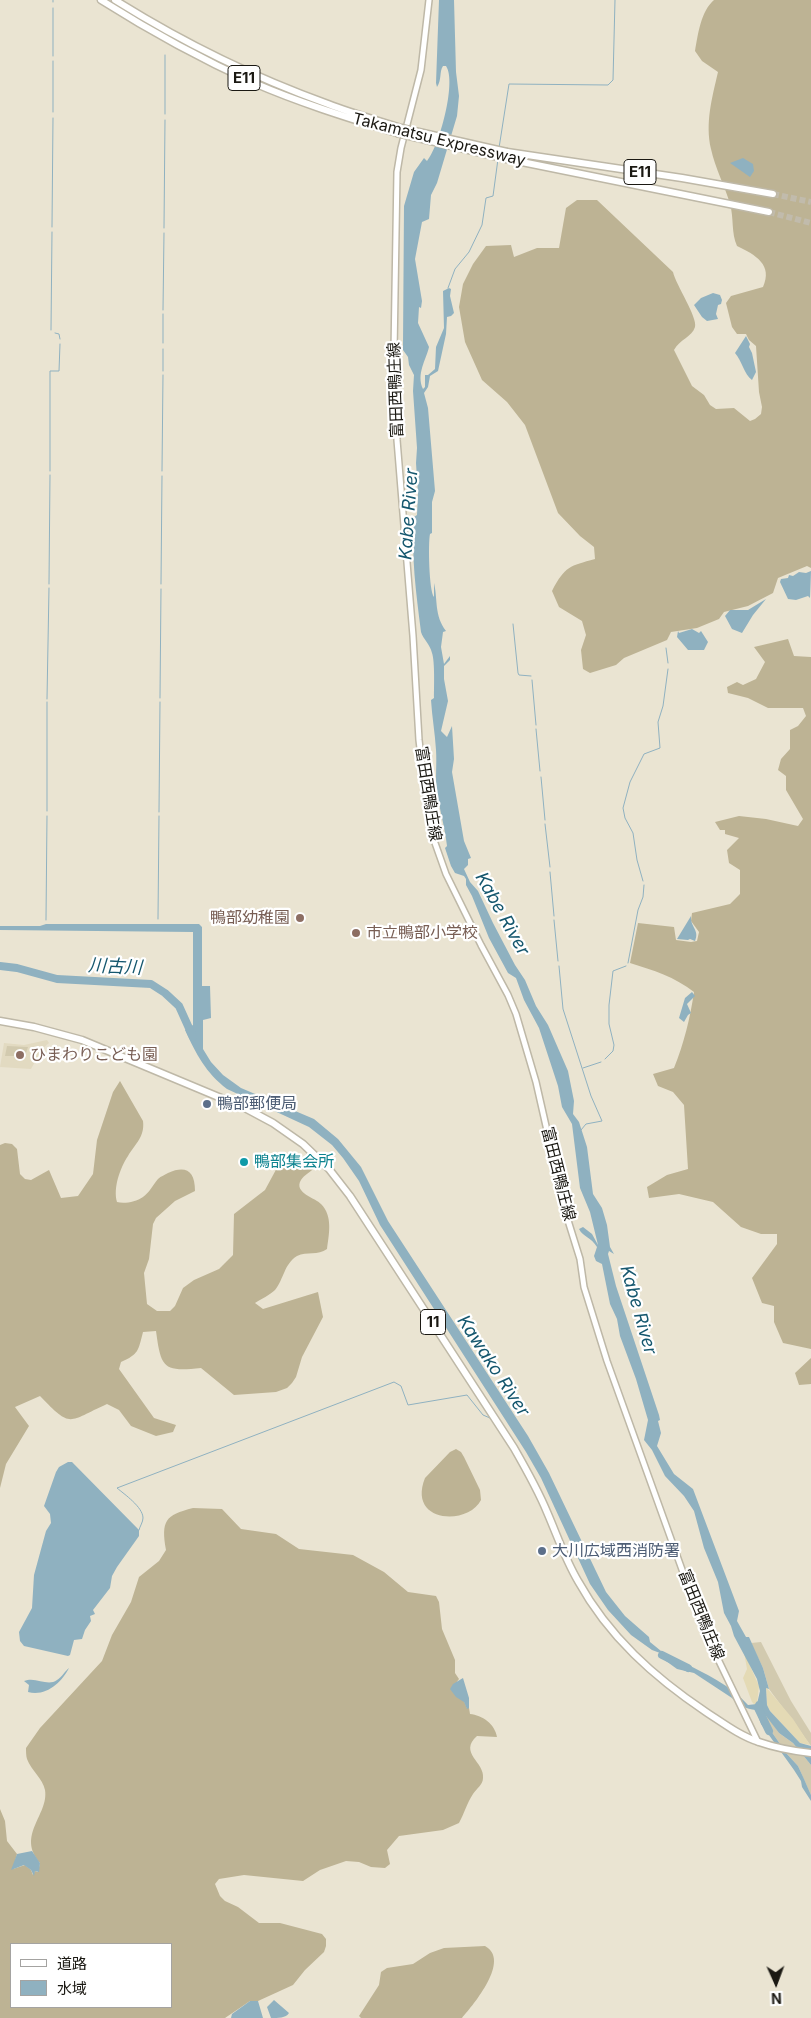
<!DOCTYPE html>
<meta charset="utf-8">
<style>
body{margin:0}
#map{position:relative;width:811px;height:2018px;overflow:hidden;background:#eae4d2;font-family:Inter,"Noto Sans JP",sans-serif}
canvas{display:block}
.legend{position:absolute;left:10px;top:1943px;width:162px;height:65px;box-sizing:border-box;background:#fff;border:1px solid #a4a3a1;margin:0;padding:6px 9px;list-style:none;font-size:15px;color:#1b1913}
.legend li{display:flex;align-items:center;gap:10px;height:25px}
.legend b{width:25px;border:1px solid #a4a3a1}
.north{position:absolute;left:751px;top:1958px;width:50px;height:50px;-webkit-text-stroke:4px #fff;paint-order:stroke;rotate:178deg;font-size:14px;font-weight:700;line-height:20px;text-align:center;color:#1b1913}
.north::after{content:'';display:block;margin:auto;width:18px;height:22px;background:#1b1913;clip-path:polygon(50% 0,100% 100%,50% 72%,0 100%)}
</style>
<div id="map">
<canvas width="811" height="2018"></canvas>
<ul class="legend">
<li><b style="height:6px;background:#fff"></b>道路</li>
<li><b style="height:14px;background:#8fb1c0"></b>水域</li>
</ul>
<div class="north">N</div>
</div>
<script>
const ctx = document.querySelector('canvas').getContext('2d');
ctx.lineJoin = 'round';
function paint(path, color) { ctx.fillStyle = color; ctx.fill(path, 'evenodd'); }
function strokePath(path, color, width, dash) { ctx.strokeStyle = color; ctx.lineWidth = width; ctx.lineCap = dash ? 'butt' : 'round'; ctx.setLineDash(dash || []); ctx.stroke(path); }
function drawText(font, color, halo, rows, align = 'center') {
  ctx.font = font + ' Inter,"Noto Sans JP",sans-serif'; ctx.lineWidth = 4.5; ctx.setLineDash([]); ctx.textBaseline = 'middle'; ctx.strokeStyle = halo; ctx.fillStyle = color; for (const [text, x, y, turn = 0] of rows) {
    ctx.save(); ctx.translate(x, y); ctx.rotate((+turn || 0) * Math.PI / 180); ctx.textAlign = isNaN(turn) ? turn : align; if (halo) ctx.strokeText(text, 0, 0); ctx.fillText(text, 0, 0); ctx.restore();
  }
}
paint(new Path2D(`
 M 47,1040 L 49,1043 L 42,1049 L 31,1069 L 0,1067 L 4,1043 L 24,1045 Z`), '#e2dac1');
paint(new Path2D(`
 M 7,1046 L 28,1047 L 25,1056 L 5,1056 Z
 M 761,1642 L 791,1701 L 811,1733 L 811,1746 L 769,1689 L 763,1668 L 751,1643 Z
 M 761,1707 L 779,1733 L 793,1743 L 811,1765 L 811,1795 L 798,1766 L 787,1754 L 762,1718 Z`), '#d2caaf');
paint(new Path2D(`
 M 714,0 L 811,0 L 811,568 L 807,566 L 778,578 L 773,593 L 748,606 L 724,612 L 719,619 L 697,628 L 671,632 L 667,640 L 624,658 L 616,665 L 590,673 L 583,669 L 581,650 L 586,635 L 582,621 L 559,607 L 552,591 C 565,566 570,566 595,559 L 594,547 L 580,536 L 558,513 L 525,425 L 507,402 L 482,380 L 465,342 L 459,307 L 463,284 L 473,264 L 486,246 L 511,245 L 514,257 L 537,248 L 559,248 L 566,208 L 577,200 L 597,200 L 673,272 C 676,285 698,318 695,327 C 692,337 680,339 674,350 L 692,386 L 704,395 L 710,405 L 716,409 L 734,408 L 750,421 L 755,419 L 761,414 L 762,407 L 759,392 L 756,346 L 749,340 L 746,334 L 737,334 L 732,327 L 726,303 L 731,296 L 763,287 C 773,265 756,255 737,246 C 731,233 734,218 730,204 C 725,186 715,168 711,149 C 705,123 712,98 718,72 L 702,61 L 695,51 C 698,34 701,11 714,0 Z
 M 788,639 L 794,656 L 811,657 L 811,1349 L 783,1343 L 774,1322 L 774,1306 L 762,1303 L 752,1278 L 777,1244 L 777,1234 L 761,1234 L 741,1227 L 713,1202 L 679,1194 L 649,1198 L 647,1187 L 667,1175 L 688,1169 L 684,1105 L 673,1092 L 658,1086 L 653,1074 L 674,1068 C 684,1043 690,1019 694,992 C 675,977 653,970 630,963 L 638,923 L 674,927 L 676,940 L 691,942 L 697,941 L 699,932 L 691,921 L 692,913 L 730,904 L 740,894 L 740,870 L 729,863 L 727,850 L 739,838 L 725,834 L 725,830 L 720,830 L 715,822 L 739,816 L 766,819 L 798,826 L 803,819 L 786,790 L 786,776 L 778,770 L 781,759 L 790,749 L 790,730 L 798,726 L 806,716 L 803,708 L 768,708 L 748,698 L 728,693 L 727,687 L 737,682 L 743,685 L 756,679 L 765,662 L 754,647 Z
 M 120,1081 L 143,1121 C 145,1137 135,1144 128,1156 C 120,1168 113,1188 117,1202 C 124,1204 136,1202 143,1197 C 149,1193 153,1185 158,1179 C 161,1176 165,1175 168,1173 C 186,1165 195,1171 195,1191 L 175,1201 L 156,1218 L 153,1224 L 149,1259 L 144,1273 L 147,1304 L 157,1311 L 170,1311 L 175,1306 L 183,1288 L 194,1280 L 219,1269 L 233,1255 L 234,1214 L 265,1190 L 285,1153 C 294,1154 296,1160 303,1163 C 308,1164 311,1164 315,1167 C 311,1172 304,1175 301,1180 C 293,1193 316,1198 321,1204 C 333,1216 329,1234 327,1249 C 318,1256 307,1251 297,1256 C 284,1264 284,1279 275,1290 C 270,1295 261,1299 255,1303 L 263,1309 L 318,1292 L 323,1317 L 302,1357 L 296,1377 L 292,1383 L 287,1388 L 276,1392 L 234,1395 L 201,1368 C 163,1372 161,1368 156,1331 L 143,1332 C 138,1351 139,1354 121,1362 L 119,1369 L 154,1418 L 176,1425 L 173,1432 L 156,1436 L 131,1426 L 119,1410 L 107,1404 C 67,1422 72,1429 40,1396 L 15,1407 L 29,1426 L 6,1464 L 0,1488 L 0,1145 L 5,1143 L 12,1144 L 17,1149 L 20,1174 L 25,1179 L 31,1180 L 49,1170 L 61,1198 L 78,1196 L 93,1174 L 97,1140 L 113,1092 Z
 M 811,1358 L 811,1384 L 799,1385 L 795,1373 Z
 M 456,1449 L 461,1452 L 464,1457 L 480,1490 L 481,1500 C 468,1526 407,1523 425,1478 L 450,1452 Z
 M 193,1508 L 222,1509 L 241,1529 L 276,1534 L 299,1549 L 353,1555 L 384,1572 L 408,1592 L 436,1596 L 439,1602 L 442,1629 L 455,1660 L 455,1673 L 459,1679 L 456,1683 L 467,1708 L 469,1708 L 470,1714 C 482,1715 495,1724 497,1737 L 477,1736 C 458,1753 485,1762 483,1778 C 483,1785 476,1789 473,1794 C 467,1803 464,1814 459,1823 L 443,1830 L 399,1836 L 387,1850 L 390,1864 L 385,1868 L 371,1867 L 359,1862 L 346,1861 L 320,1870 L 303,1881 L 244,1875 L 219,1879 L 215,1884 L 220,1896 L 225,1901 L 238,1907 L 259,1923 L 280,1923 L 322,1934 L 326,1939 L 326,1946 L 324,1952 L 305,1970 L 293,1985 L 258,2001 L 250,2001 L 225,2018 L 0,2018 L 0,1809 L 5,1821 L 7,1841 L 17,1854 L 13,1869 L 25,1865 L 31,1870 L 33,1875 L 35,1871 L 38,1872 L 40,1863 C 16,1835 49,1815 45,1790 C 43,1779 31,1770 27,1759 C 26,1756 26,1751 26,1748 L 40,1728 L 102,1661 L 112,1635 L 131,1602 L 139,1577 L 159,1561 L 166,1550 C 161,1521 165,1515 193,1508 ZM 11,1944 L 171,1944 L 171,2007 L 11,2007 Z
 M 485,1946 C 511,1960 474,2004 462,2018 L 361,2018 L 359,2016 L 379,1985 L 381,1972 L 387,1968 L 413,1964 L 430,1953 L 444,1948 Z`), '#bdb394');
paint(new Path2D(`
 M 744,1652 L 759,1686 L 757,1704 L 755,1705 L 752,1702 L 743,1678 L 747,1669 Z
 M 766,1687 L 793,1719 L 810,1745 L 800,1743 L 770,1711 L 767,1705 Z`), '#e4dab5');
paint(new Path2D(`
 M 439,0 L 454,0 L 456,72 L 459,96 L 457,116 L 437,183 L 431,195 L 429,219 L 422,222 L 415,259 L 422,301 L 421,308 L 419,307 L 418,323 L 429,347 C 426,360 416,374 423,389 L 425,387 L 425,375 L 428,375 L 435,369 L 436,347 L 444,328 L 443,291 L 449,288 L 451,289 L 450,296 L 454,313 L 451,316 L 447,317 L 446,334 L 438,371 L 430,376 L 428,387 L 424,393 L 428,408 L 435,491 L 432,502 L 432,533 L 430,534 C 428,543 429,591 434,597 L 434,583 C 438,600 434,615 446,631 L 443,632 L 441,647 L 444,664 L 450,656 L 450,660 L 444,666 L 444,679 L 448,701 L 441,731 L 447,737 L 452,726 L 454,759 L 452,772 L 464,841 L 471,858 L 468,859 L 468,865 L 464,869 L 470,882 L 478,891 L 493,923 L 515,965 L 525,980 L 536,1006 L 548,1025 L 568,1071 L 574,1101 L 573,1114 L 579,1122 L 587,1147 L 593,1194 L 602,1208 L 607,1225 L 610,1247 L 614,1254 L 609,1251 L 608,1254 L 616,1286 L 659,1415 L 660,1420 L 658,1421 L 661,1433 L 657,1446 L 674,1474 L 693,1489 L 739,1611 L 737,1621 L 746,1637 L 749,1637 L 763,1668 L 769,1689 L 766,1688 L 767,1705 L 770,1711 L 800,1743 L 811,1746 L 811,1765 L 793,1743 L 779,1733 L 760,1708 L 762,1718 L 787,1754 L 798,1766 L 804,1779 L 811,1795 L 811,1801 L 802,1787 L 801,1781 L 794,1770 L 761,1724 L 756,1710 C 746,1709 739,1706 732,1698 L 694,1673 L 677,1669 L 666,1661 L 660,1653 L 652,1650 L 631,1635 L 608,1610 L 590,1584 L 541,1478 L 526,1452 L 380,1225 L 359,1181 L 343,1158 L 332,1145 L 309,1127 L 227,1089 C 206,1073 196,1054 185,1030 L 193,1025 L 193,932 L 0,930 L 0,926 L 40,926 L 46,924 L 199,924 L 202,927 L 202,986 L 210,986 L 211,1018 L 203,1020 L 203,1049 L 211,1062 L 223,1075 L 241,1088 L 314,1119 L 338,1139 L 361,1167 L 388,1221 L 528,1436 L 549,1473 L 606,1592 L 625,1616 L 649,1637 L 650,1642 L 677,1664 L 683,1662 C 705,1674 731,1685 748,1705 L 757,1704 L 760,1691 L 757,1679 L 734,1636 L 731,1626 L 724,1613 L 718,1582 L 704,1548 L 694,1511 L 684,1496 L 665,1476 L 652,1450 L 644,1440 L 648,1420 L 636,1379 L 620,1336 L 617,1319 L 610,1304 L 602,1264 L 596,1261 L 594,1256 L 597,1247 C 591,1237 583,1237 579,1229 L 583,1227 L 592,1234 L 598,1245 L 590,1212 L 580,1188 L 572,1124 L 562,1107 L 558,1086 L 539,1028 L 524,1000 L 516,978 L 508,973 L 489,938 L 472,896 L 466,885 L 466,879 L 464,876 L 455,873 L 451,866 L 445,848 L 447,846 C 445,828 440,811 437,793 C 435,779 437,764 436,750 C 435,733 432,717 431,700 L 434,698 C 434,687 435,662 432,653 C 430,644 423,639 421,632 C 416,593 411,556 414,517 L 417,515 L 418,494 L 416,463 L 417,448 L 413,391 L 414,375 L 409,365 L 408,357 L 403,350 L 403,344 L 404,206 L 414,172 L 424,158 L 427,161 C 439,147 457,82 446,66 L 443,66 C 439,72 442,80 437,87 L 436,83 Z
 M 743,158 L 753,164 L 754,171 L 750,177 L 730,163 Z
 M 713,293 L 720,295 L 722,300 L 721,304 L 718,305 L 716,314 L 718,319 L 707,321 L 702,317 L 694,305 L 701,298 Z
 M 746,336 L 750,344 L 749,347 L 752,353 L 756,372 L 752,380 C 744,374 742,361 735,353 Z
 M 811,571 L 810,598 L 808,596 L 796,600 L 788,599 L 780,582 L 781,579 L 788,578 L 789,575 L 793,576 L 799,572 L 806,573 Z
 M 766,599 L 753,615 L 742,633 L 732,629 L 725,616 L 730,610 L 748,610 Z
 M 692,629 L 699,633 L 701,631 L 708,642 L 704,650 L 688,650 L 677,637 L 678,631 L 679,633 Z
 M 691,916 C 690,927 700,930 695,941 L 690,939 L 688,940 L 677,939 Z
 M 692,992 L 695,996 L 687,1004 L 691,1013 L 688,1015 L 684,1022 L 679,1018 L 685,998 Z
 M 68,1462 L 72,1462 L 139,1530 L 139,1536 L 117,1567 L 112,1576 L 110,1588 L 93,1610 L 95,1614 L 90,1616 L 91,1621 L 85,1630 L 82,1639 L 74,1640 L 70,1655 L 68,1656 L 24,1646 L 20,1641 L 19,1632 L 32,1608 L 34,1575 L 46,1531 L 51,1523 L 50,1514 L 44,1506 L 56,1472 L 59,1467 Z
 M 69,1668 C 62,1682 46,1697 28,1692 L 29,1685 L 24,1681 C 36,1676 47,1687 57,1680 C 62,1677 65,1671 69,1668 Z
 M 463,1678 L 469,1698 L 469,1708 L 467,1709 L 464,1702 L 456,1697 L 450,1689 L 453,1684 Z
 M 32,1851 L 40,1863 L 39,1872 L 35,1871 L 34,1876 L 31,1870 L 24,1865 L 11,1870 L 17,1854 Z
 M 274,2000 L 289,2013 C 286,2018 278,2018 271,2018 L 267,2007 Z
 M 250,2001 L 258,2001 L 263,2018 L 231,2018 L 232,2014 Z`), '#8fb1c0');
strokePath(new Path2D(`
 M 53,2 L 53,0
 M 53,56 L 53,8
 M 53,112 L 53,61
 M 165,114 L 165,55
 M 499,148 L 509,84 L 608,85 L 613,80 L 615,0
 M 52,227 L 53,118
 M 164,228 L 165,120
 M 448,288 L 455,269 L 469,252 L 482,225 L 486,198 L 493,196 L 498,159
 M 163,310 L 164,233
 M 51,330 L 52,232
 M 55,333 L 59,334 L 60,339
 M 163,343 L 163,314
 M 163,349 L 163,371
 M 50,471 L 50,371 L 59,371 L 60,344
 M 162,471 L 163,375
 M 49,584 L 50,475
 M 161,584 L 162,476
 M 513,624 L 518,673 L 519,675 L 531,676
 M 666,648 L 668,663
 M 532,680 L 536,725
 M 160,698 L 161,589
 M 47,699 L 49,588
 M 536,729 L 540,771
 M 541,777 L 545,820
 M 47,811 L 47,702
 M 159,812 L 160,702
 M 545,824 L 550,867
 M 550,872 L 554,916
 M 643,881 L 637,860 L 633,833 L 625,818 L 623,808 L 630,782 L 644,754 L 660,748 L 658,722 L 663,706 L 668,669
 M 158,919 L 159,816
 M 46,920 L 47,816
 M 554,920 L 558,961
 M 628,963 L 638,910 L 643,897 L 644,885
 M 559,966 L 563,1009 L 591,1096 L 602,1121 L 586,1124 L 581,1130
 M 605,1059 L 613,1051 L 614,1045 L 609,1024 L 609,1005 L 613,971 L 626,966
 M 583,1068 L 601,1062
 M 139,1530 C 140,1526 143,1522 143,1518 C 143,1507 124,1494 117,1488 L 394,1382 L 401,1386 L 408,1405 L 467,1395 L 483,1415 L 490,1418`), '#8fb1c0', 1);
strokePath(new Path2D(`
 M 0,966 L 17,968 L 57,979 L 151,984 L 165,993 L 179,1006 L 193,1037
 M 662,1655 L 688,1668
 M 759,1705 L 758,1708 L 769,1731`), '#8fb1c0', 8);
strokePath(new Path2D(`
 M 773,194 L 811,202
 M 769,212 L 811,223`), '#c1bbac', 6, [6, 3]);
const major = new Path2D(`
 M 429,0 L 421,70 L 401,148 L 397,172 L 394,352 L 397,440 L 413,636 L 419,740 L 429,822 L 435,843 L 446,874 L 481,945 L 508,995 L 516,1014 L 536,1082 L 566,1214 L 580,1259 L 584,1287 L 607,1361 L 703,1628 L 758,1742`);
const highway = new Path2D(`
 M 101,0 C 150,31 201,59 254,83 C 300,103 349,118 397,133
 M 115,0 C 182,42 253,77 328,104 C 351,113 376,120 401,128
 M 507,152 L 682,178 L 773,194
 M 507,159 L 769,212
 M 0,1021 L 34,1027 L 82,1040 L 245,1108 L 273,1123 L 303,1144 L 329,1169 L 350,1196 L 514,1448 C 526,1469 538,1490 547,1512 C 557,1535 565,1559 578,1581 C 609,1637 654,1677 706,1712 C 723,1723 740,1736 759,1742 C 776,1748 793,1751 811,1753`);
strokePath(major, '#beb8a7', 8);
strokePath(highway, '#beb8a7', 9);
strokePath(major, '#fff', 5);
strokePath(highway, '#fff', 6);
const highwayBridge = new Path2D(`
 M 401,128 L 507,152
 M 397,133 L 507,159`);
strokePath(highwayBridge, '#beb8a7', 9, []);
strokePath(highwayBridge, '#fff', 6);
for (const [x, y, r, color] of [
 [300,918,5,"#8d6e63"],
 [356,933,5,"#8d6e63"],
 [20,1055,5,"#8d6e63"],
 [207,1104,5,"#5c6f8a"],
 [244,1162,5,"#0f9aa8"],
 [542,1551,5,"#5c6f8a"]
]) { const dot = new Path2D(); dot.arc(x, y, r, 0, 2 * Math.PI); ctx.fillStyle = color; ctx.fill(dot); strokePath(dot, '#fff', 2); }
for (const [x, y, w] of [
 [244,78,32],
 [640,172,32],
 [433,1322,25]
]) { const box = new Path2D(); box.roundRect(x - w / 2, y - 12.5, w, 25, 4); ctx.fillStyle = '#fff'; ctx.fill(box); strokePath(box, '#1b1913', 1); }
drawText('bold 15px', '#1b1913', null, [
 ["E11",244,78],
 ["E11",640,172],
 ["11",433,1322]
]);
drawText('16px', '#1b1913', '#fff', [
 ["Takamatsu Expressway",439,140,14],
 ["富田西鴨庄線",396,390,-92],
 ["富田西鴨庄線",428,794,81],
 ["富田西鴨庄線",558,1174,76],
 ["富田西鴨庄線",701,1615,68]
]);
drawText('16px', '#785e54', '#fff', [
 ["鴨部幼稚園",290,918,"right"],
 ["市立鴨部小学校",366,933],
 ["ひまわりこども園",30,1055]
], 'left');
drawText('16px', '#4e5e75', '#fff', [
 ["鴨部郵便局",217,1104],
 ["大川広域西消防署",552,1551]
], 'left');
drawText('16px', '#0d838f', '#fff', [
 ["鴨部集会所",254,1162]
], 'left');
drawText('italic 18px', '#15576e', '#fff', [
 ["Kabe River",409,514,-86],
 ["Kabe River",502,914,61],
 ["川古川",115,967,3],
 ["Kabe River",638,1310,74],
 ["Kawako River",493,1366,57]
]);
</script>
